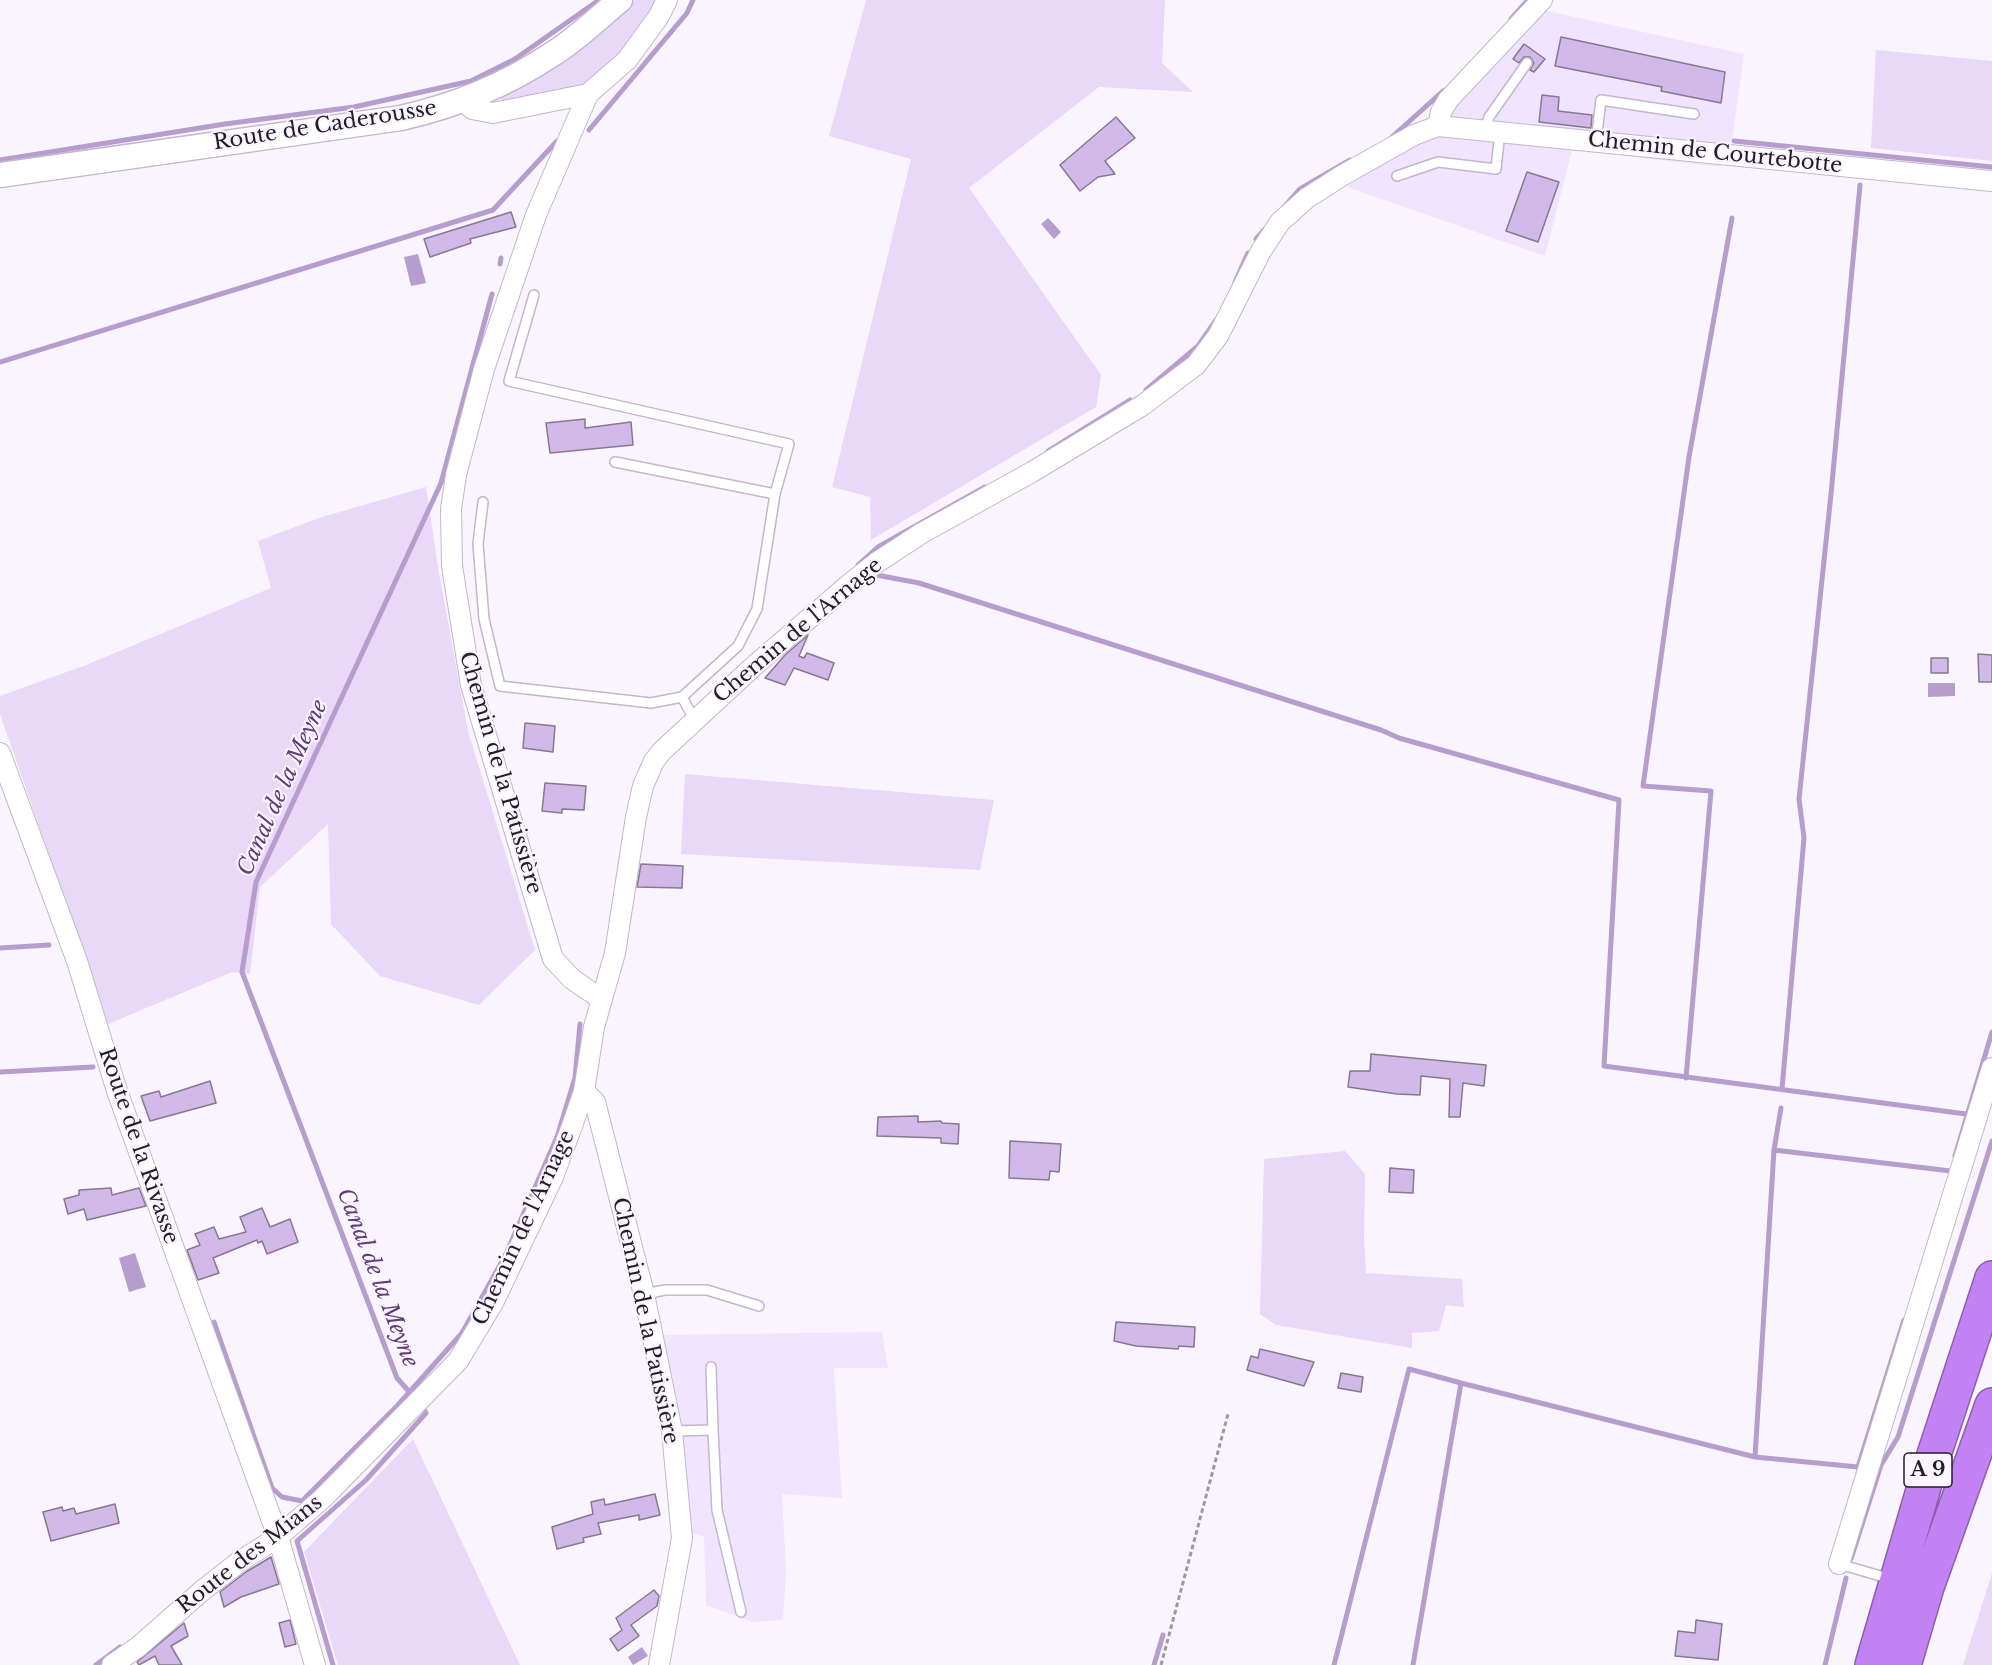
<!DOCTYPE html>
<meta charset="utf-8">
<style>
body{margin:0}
canvas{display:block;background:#f9f4fe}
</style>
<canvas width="1992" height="1665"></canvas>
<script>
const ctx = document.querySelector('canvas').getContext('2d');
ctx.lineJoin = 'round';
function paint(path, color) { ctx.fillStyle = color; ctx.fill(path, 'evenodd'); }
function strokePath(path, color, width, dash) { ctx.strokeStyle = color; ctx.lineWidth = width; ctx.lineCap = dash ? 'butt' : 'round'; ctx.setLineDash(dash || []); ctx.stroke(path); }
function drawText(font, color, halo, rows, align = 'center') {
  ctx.font = font + ' "Libre Baskerville",serif'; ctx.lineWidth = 4.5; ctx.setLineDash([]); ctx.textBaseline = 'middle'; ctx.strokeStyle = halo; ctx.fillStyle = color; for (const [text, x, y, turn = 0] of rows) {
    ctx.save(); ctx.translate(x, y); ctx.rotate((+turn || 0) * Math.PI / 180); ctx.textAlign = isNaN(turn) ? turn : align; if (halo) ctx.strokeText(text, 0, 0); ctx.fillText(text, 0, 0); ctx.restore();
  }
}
paint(new Path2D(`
 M 1547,11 L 1744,54 L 1733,134 L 1721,167 L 1572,150 L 1545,256 L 1347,187 L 1452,106 L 1523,27 Z
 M 882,1332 L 888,1368 L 834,1368 L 842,1498 L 782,1494 L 786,1570 L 783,1620 L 753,1622 L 706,1605 L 704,1536 L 687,1533 L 682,1454 L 663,1335 Z`), '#f1e4fe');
paint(new Path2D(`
 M 635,0 L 656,0 C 638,34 610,77 572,90 C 552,97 524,98 503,102 L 501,100 L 502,95 L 621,14 Z
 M 866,0 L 1165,0 L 1162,63 L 1193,92 L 1099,87 L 969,188 L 1101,375 L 1096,407 L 871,540 L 870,497 L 832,487 L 911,159 L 829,136 Z
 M 1876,50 L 1992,61 L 1992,161 L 1871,148 Z
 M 426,487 L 438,567 L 468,731 L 535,950 L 479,1005 L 380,976 L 331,924 L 328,824 L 260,887 L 250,974 L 232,972 L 108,1024 L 0,714 L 0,696 L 86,665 L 271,588 L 258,541 L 322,517 Z
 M 685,774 L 994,800 L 980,870 L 681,854 Z
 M 1345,1151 L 1365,1174 L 1364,1240 L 1366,1273 L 1462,1279 L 1464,1307 L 1446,1305 L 1439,1331 L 1412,1333 L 1412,1348 L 1276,1325 L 1260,1314 L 1264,1159 Z
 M 413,1439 L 520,1665 L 338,1665 L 304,1552 Z
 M 1992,1573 L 1992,1665 L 1963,1665 Z`), '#e9d8f8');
paint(new Path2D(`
 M 1048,218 L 1061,232 L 1054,239 L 1041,224 Z
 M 418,254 L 426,283 L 411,286 L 404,257 Z
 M 1928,683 L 1955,683 L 1955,696 L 1928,697 Z
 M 135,1253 L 146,1287 L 129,1292 L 119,1258 Z
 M 642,1647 L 648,1656 L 633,1665 L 628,1657 Z`), '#b79dcd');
strokePath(new Path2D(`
 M 1511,19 L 1528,0
 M 589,130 L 687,13 L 693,0
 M 1392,137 L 1443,91
 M 1734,141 L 1992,167
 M 0,160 L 225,124 L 354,107 L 471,81 L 515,59 L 599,0
 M 1285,206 L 1300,189 L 1350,160
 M 1256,239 L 1265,229
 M 500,264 L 501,258
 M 1235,282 L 1248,253
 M 0,362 L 493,210 L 557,141 L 563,138
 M 1146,390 L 1198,346 L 1216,320
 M 1048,451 L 1130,400
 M 858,565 L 878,547 L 985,487
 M 871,574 L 919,583 L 1381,730 L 1399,738 L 1619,800 L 1604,1066 L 1966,1114
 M 0,948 L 49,945
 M 0,1072 L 93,1067
 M 1686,1078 L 1711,791 L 1643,786 L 1689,457 L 1732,218
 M 1782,1089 L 1804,838 L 1799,799 L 1831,494 L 1860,185
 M 1781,1108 L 1774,1150 L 1951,1171
 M 1955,1156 L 1992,1032
 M 214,1322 L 272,1488 L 282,1497 L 302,1501 L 397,1406 L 462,1333 L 505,1256 L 557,1137 L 575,1078 L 580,1024
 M 1461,1383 L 1755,1457 L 1858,1467 L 1904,1320
 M 413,1396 L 397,1378 L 242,972 L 256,882 L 441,483 L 492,294
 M 1755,1457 L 1774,1150
 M 1851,1559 L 1881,1465 L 1898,1437 L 1992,1141
 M 96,1665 L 120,1647
 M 333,1665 L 297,1541 L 366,1480 L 426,1413 L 423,1408
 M 1154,1665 L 1163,1635
 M 1334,1665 L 1409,1369 L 1461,1383 L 1413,1665
 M 1825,1665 L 1846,1578`), '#b79dcd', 5);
const building = new Path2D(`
 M 1561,37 L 1725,72 L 1721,103 L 1661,91 L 1662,87 L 1555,66 Z
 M 1524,44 L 1545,59 L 1534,72 L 1530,70 L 1534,63 L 1530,57 L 1524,57 L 1519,63 L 1513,59 Z
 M 1542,95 L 1559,97 L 1558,111 L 1592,115 L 1591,128 L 1539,122 Z
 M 1116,117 L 1135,138 L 1105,161 L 1115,174 L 1098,177 L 1080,191 L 1060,165 Z
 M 1527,172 L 1559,182 L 1538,242 L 1506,231 Z
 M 511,212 L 516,227 L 470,239 L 471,243 L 430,257 L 424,239 Z
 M 585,419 L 585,428 L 631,422 L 633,445 L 550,453 L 546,423 Z
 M 808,635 L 799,656 L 804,658 L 807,653 L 834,663 L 828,680 L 794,668 L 785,685 L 765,678 L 785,655 Z
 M 1978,654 L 1992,655 L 1992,682 L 1979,682 Z
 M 1931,658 L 1948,658 L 1948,673 L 1931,673 Z
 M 525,723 L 555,726 L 553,752 L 523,748 Z
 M 545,783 L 586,786 L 584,810 L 562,809 L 562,813 L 542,811 Z
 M 641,864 L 683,866 L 682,888 L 637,887 Z
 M 1371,1054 L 1486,1065 L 1484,1086 L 1463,1083 L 1460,1117 L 1449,1117 L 1450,1079 L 1421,1076 L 1420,1095 L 1397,1094 L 1348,1087 L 1350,1071 L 1370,1071 Z
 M 210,1081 L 216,1103 L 150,1121 L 141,1096 L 159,1091 L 161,1097 Z
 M 918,1116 L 918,1122 L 941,1121 L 942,1123 L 959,1124 L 958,1144 L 941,1143 L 941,1138 L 877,1136 L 878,1117 Z
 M 1010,1141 L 1061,1144 L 1059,1172 L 1050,1171 L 1049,1180 L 1009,1178 Z
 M 1390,1168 L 1414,1170 L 1413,1193 L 1389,1192 Z
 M 111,1188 L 112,1195 L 139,1188 L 146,1206 L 87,1220 L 84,1209 L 68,1214 L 64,1199 L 79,1195 L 79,1190 Z
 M 262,1208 L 270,1227 L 290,1219 L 298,1242 L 267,1254 L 262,1241 L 258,1243 L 257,1240 L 213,1258 L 219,1273 L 198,1280 L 187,1250 L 200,1245 L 195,1234 L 214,1227 L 219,1239 L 246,1232 L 240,1217 Z
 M 1116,1322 L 1195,1327 L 1194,1347 L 1179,1346 L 1178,1349 L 1136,1346 L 1114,1341 Z
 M 1260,1349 L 1314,1362 L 1304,1386 L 1247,1370 L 1251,1356 L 1258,1358 Z
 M 1341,1373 L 1363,1377 L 1361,1392 L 1338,1388 Z
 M 655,1494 L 660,1515 L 639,1520 L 639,1515 L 598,1523 L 601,1534 L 583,1538 L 584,1542 L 557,1549 L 552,1527 L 593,1514 L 591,1502 L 604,1499 L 605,1505 Z
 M 115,1504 L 119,1523 L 51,1541 L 43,1512 L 62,1507 L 63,1511 L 74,1508 L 76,1514 Z
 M 271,1557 L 279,1584 L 241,1597 L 224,1607 L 220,1592 L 246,1572 Z
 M 654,1590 L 659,1596 L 657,1606 L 631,1625 L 639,1636 L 618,1651 L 610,1639 L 622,1630 L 616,1618 Z
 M 290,1620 L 296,1644 L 285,1647 L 279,1623 Z
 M 1696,1620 L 1722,1624 L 1718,1660 L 1675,1656 L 1678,1631 L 1695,1633 Z
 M 184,1623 L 188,1636 L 171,1646 L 182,1665 L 159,1665 L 155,1656 L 139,1665 L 137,1662 Z`);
paint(building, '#d3b8ea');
strokePath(building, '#867990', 1.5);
const service = new Path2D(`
 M 1485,129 L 1489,117 L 1527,63
 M 1596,142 L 1601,100 L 1694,114
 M 1397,176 L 1438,162 L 1496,169 L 1500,131
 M 534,295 L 509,381 L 789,444 L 775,494 L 757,609 L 738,646 L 682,697 L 694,719
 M 615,462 L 775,494
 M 483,502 L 478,544 L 484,619 L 500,686 L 651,703 L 682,697
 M 644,1294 L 665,1290 L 707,1290 L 759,1306
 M 713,1430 L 717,1510 L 741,1612
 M 672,1431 L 713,1430 L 711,1367
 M 1839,1564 L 1891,1579`);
const minor = new Path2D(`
 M 463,100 L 472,109 L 493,113 L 588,94
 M 1438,126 L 1441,112 L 1448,100 L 1542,0
 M 0,753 L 77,961 L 117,1091 L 278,1537 L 315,1665
 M 601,999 L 572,979 L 553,959 L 471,685 L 452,566 L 451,509 L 456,475 L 484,369 L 536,215 L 588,94 L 627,60 L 659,16 L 667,0
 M 584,1091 L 595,1102 L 644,1294 L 672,1431 L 682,1538 L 659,1665
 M 1839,1564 L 1992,1068
 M 112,1665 L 138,1647 L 203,1590 L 239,1562 L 278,1537 L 322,1499 L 458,1361 L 494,1301 L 553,1177 L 572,1126 L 584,1091 L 594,1027 L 615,953 L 636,817 L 643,786 L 654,761 L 662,751 L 755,665 L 847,586 L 876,563 L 922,533 L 1032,472 L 1143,405 L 1196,365 L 1218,336 L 1261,251 L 1280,222 L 1307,198 L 1343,175 L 1414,135 L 1438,126 L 1992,181`);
const tertiary = new Path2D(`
 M 0,175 L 401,118 C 454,106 506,85 551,55 C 576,40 598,18 620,0`);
const motorway = new Path2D(`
 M 1872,1665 L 1928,1473 L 1992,1278
 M 1904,1665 L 1927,1587 L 1992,1405`);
strokePath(service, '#c3b6ce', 12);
strokePath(minor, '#c3b6ce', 22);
strokePath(tertiary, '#c3b6ce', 27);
strokePath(motorway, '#8b5fac', 36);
strokePath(new Path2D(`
 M 1161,1665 L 1228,1414`), '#9d98a1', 3, [4.5, 3]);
strokePath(service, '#fff', 9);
strokePath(minor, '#fff', 20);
strokePath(tertiary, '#fff', 24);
strokePath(motorway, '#c382f4', 33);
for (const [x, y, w] of [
 [1928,1470,48]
]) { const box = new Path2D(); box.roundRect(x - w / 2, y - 17, w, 34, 4.5); ctx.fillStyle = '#f9f4fe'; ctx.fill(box); strokePath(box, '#221d26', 1.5); }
drawText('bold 20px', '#221d26', null, [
 ["A 9",1928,1470]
]);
drawText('21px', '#221d26', '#f9f4fe', [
 ["Route de Caderousse",325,126,-9],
 ["Chemin de Courtebotte",1715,153,6],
 ["Chemin de l'Arnage",798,631,-40],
 ["Chemin de la Patissière",500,773,74],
 ["Route de la Rivasse",138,1146,71],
 ["Chemin de l'Arnage",524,1228,-65],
 ["Chemin de la Patissière",645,1321,78],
 ["Route des Mians",250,1555,-38]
]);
drawText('italic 22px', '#603d79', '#f9f4fe', [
 ["Canal de la Meyne",283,788,-66],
 ["Canal de la Meyne",377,1278,69]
]);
</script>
